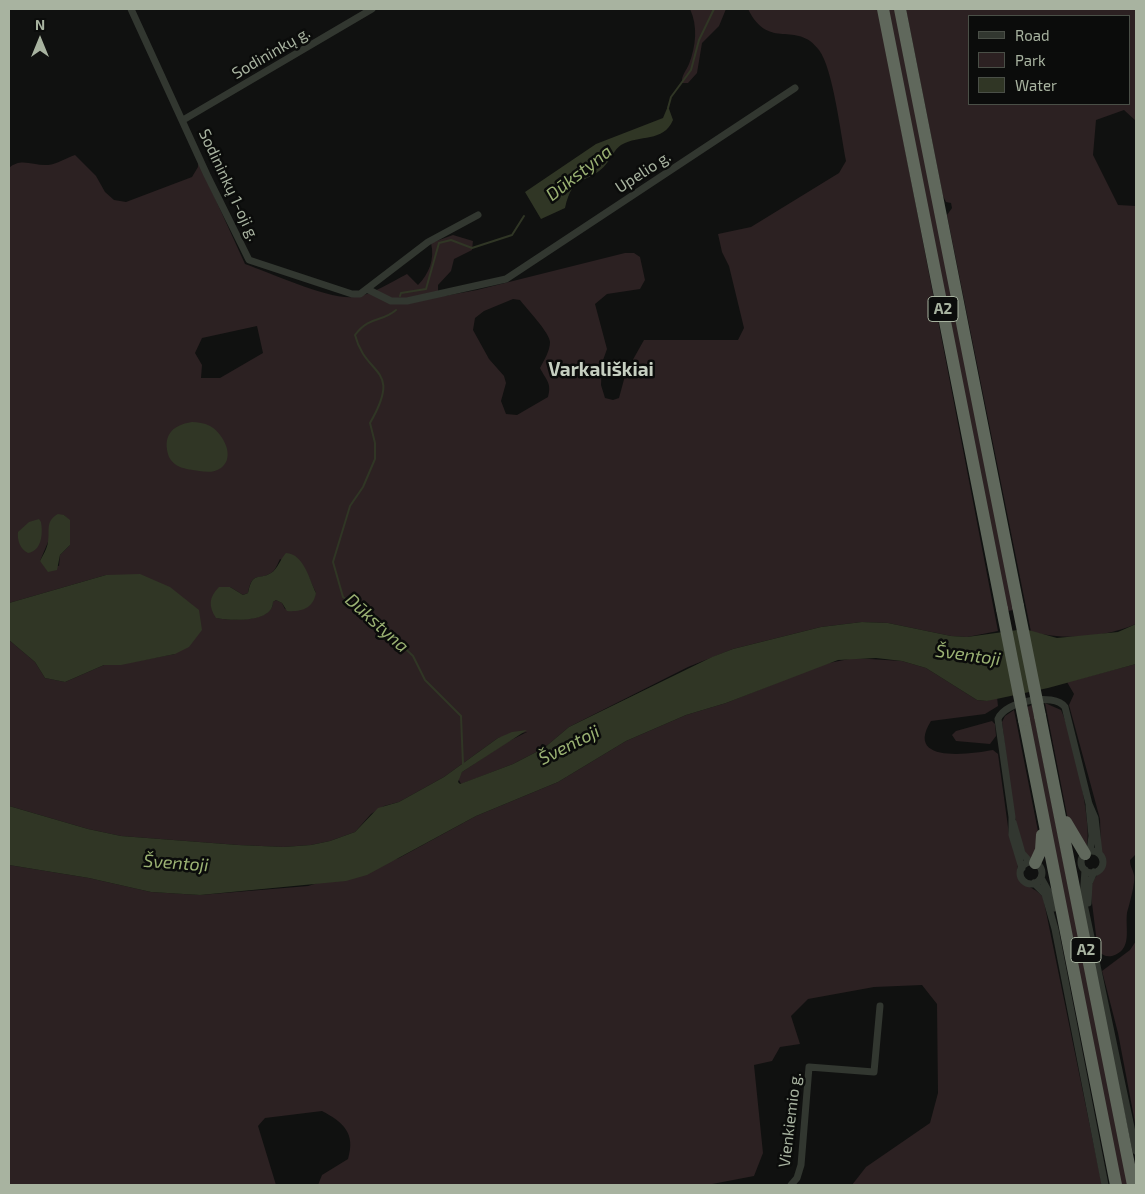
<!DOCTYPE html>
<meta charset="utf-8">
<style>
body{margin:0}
#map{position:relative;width:1145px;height:1194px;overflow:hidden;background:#101110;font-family:"Exo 2",sans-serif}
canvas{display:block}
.frame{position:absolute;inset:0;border:10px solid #a8b3a0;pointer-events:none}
.legend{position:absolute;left:968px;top:15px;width:162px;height:90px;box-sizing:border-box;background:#0b0c0b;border:1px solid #4a4f47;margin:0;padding:6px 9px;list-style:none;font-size:15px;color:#a8b3a0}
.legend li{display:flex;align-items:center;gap:10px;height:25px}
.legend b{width:25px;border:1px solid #4a4f47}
.north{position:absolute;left:15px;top:15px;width:50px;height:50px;-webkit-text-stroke:4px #0b0c0b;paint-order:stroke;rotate:0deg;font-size:14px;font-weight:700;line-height:20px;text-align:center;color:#a8b3a0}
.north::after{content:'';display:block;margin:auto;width:18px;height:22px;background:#a8b3a0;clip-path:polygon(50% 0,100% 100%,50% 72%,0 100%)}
</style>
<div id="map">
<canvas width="1145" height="1194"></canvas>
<div class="frame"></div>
<ul class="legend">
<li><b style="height:6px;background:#323730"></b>Road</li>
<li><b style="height:14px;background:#2c2122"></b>Park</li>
<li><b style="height:14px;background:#303625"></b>Water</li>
</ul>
<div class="north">N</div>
</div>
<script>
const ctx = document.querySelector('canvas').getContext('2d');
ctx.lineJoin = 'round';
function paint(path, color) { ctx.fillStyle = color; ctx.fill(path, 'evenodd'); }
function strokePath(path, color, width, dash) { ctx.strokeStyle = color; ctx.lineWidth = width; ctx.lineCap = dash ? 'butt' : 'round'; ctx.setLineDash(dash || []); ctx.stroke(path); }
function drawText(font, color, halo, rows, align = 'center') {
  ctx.font = font + ' "Exo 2",sans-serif'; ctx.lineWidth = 5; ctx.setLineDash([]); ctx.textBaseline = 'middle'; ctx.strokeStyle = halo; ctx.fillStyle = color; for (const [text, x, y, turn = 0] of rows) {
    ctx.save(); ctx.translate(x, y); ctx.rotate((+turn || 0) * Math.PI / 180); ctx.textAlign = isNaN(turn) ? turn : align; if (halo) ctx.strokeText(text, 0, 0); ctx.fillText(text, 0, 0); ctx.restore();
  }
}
paint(new Path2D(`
 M 690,9 L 726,9 L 719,26 L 702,43 L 697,73 L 688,83 L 682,83 C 681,76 686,71 689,64 C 696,46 698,26 690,9 Z
 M 748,9 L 878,9 L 998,631 L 967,637 L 951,636 L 888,623 L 862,622 L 821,627 L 733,649 L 688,667 L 569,727 L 544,748 L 513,764 L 461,784 L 458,778 L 462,772 L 507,742 L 527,732 L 498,738 L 444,777 L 399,802 L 384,806 L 371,814 L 355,832 L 330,841 L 311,845 L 284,847 L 238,845 L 121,836 L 88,829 L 9,806 L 9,640 L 35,662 L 45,678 L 65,682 L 104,665 L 121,664 L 175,654 L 106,575 L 9,603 L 9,168 C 21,157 33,166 48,165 C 57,164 66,158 75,155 L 96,176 L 105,192 L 114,200 L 126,202 L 192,177 L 198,167 L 198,161 L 245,264 C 271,273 329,300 354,297 C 372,295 391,282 407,274 L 418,285 C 429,274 435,259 431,243 L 453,235 L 473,241 L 472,250 L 454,259 L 451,271 L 438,285 L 438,291 L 444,296 L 477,290 L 625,253 L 634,253 L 640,257 L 645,280 L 640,289 L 607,294 L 595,304 L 607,349 L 602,363 L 601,385 L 605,398 L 613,400 L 619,398 L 626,372 L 644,340 L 738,340 L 744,328 L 729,266 L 722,252 L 718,234 L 751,227 L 839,173 L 846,161 C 841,136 833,68 819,50 C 796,19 769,52 748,9 ZM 513,299 L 520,300 C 526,308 550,333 550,342 C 550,351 544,360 540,368 C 546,380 552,383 548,397 L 517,415 L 506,414 L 501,401 L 506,383 L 504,376 L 489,359 L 473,330 L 475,318 L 484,311 ZM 257,326 L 263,353 L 220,378 L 201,378 L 202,365 L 195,353 L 202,338 ZM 64,515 L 70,521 L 70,545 L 60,555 L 59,566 L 40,561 L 48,542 ZM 280,559 L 309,578 L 316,593 L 285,609 L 282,603 L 276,600 L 273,602 C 273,622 231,621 217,618 L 230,587 L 243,595 L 248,593 C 252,571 258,581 271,573 C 275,571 278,563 280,559 Z
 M 887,9 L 896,9 L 1014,610 L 1007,611 Z
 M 906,9 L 1136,9 L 1136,121 L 1124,110 L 1096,120 L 1093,155 L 1118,205 L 1136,206 L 1136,624 C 1104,638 1065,640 1031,632 L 947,215 L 952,208 L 951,203 L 946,202 L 943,196 ZM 969,16 L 1129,16 L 1129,104 L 969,104 Z
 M 854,658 L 902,661 L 926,668 L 977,700 L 987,701 L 997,697 L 998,706 L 985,714 L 931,721 C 904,764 971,754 993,750 L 998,754 L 1009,834 L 1018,864 L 1017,875 C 1022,887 1034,886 1043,897 L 1102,1185 L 852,1185 L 866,1167 L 930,1123 L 938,1093 L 937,1004 L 922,985 L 874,987 L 808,999 L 791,1016 L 800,1044 L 780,1047 L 772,1061 L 754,1065 L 763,1153 L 754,1176 L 707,1185 L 318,1185 L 322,1175 L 348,1159 C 356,1133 343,1122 322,1111 L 265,1118 L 258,1126 L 276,1185 L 9,1185 L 9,865 L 89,878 L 151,892 L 200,895 L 308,886 L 399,858 L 476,816 L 558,782 L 626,741 L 686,715 L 726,703 L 824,664 Z
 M 1136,664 L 1136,854 L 1130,860 C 1130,867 1133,869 1134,875 C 1136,881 1129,906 1127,913 C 1125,929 1133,950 1112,956 C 1106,957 1102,955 1098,951 L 1091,895 C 1090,881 1096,877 1104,867 L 1105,858 L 1101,851 L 1100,819 L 1069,705 L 1074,694 L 1067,682 Z
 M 1045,703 L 1061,710 C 1072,733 1092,821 1087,845 L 1085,846 L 1069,823 L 1067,815 Z
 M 1032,705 L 1128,1185 L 1120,1185 L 1027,707 Z
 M 1014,710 L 1038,831 L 1035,857 L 1029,858 C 1013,837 1006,752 1002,722 L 1005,716 Z
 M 992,721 L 995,724 L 996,736 L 990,744 L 956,741 L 952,735 L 956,731 Z
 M 1136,941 L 1136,1128 L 1118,1033 L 1102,971 L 1130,950 Z`), '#2c2122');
paint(new Path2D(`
 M 668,106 L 673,120 C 663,143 640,134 621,145 C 614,150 612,157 607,163 C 589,186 573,171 565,208 L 541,219 L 525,192 L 596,144 L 663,118 Z
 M 192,422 C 198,422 204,423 210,426 C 223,433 236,457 221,468 C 214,473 206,472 199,471 C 193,470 185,469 180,467 C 175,465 171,461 169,457 C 162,437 171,425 192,422 Z
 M 58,514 L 64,515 L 70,520 L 70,545 L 60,555 L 57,570 L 48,572 L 40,561 C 43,555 47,549 48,542 C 50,530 45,521 58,514 Z
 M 39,519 L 41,522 C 43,533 42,551 28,553 C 20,549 17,540 18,532 L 29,522 Z
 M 286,553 C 304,554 309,579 316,593 C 313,609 301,612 287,611 L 282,603 L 276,600 L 273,602 C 273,623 231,621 216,618 C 208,606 209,597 219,587 L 230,587 L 243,595 L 248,593 C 253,570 258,581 271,573 C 277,570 281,558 286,553 Z
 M 140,574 L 170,587 L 199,610 L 202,630 L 189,647 L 175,654 L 121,665 L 104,665 L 65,682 L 45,678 L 35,662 L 9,640 L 9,603 L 106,575 Z
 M 862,622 L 888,623 L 951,636 L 967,637 L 1025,629 L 1057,638 L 1118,632 L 1136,624 L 1136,664 L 1048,688 L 987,701 L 977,700 L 926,668 L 902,661 L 876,658 L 838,660 L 726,703 L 686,715 L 626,741 L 558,782 L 476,816 L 367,875 L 346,881 L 200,895 L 151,892 L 89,878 L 9,865 L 9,806 L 88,829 L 121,836 L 238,845 L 284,847 L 311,845 L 330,841 L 355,832 L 378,808 L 399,802 L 444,777 L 498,738 L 512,732 L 527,730 L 462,772 L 458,782 L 460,784 L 513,764 L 544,748 L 569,727 L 712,657 L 733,649 L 821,627 Z`), '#303625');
strokePath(new Path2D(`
 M 668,108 L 671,97 L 691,70 L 699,40 L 714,9
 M 400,296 L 401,293 L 426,289 L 439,243 L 451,240 L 472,248 L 512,235 L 524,216
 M 396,310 C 381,323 370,315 355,335 C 366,378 403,366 370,423 L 375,443 L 375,459 L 363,487 L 350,506 L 333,562 L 343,597 L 374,619 L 413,656 L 425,680 L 461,716 L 463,764`), '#303625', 2);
strokePath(new Path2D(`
 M 131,9 L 207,175 L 249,260 L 352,294 L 360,294 L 428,242 L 478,215
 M 183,120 L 372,9
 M 367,289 L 391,301 L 407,301 L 506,279 L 795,88
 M 1089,806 L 1092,836 L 1090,851
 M 1013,822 L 1022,853 L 1030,862
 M1081 862a11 11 0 1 1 22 0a11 11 0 1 1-22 0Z
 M1020 873a11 11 0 1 1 22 0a11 11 0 1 1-22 0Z
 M 1022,868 L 1012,835 L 1012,817 L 998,719 C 1005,701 1054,692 1065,707 L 1089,804 L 1095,818 L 1099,853
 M 1085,870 L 1083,899 L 1136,1151
 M 1041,878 L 1051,896 L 1054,908
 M 1034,883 L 1045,894 L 1055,929 L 1105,1185
 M 1088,903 L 1089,883 L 1094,872
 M 791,1185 L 797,1178 L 801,1165 L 809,1067 L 874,1072 L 880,1006`), '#323730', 7);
strokePath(new Path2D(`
 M 883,9 L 1002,609
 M 900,9 L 1018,606
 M 1040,716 L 1133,1185
 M 1024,720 L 1116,1185
 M 1066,822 L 1085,854
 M 1035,863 L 1041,850 L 1042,835`), '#60685c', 12);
strokePath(new Path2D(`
 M 1018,606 L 1040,716
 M 1002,609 L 1024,720`), '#60685c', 12);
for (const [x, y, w] of [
 [943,309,30],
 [1086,950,30]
]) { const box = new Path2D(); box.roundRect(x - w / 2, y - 12.5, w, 25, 4); ctx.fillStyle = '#0b0c0b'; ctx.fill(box); strokePath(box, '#a8b3a0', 1); }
drawText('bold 15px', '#a8b3a0', null, [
 ["A2",943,309],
 ["A2",1086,950]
]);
drawText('16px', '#a8b3a0', '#0b0c0b', [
 ["Sodininkų g.",271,53,-30],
 ["Upelio g.",643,172,-33],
 ["Sodininkų 1-oji g.",229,185,65],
 ["Vienkiemio g.",790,1120,-83]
]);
drawText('italic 18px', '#9bb273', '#0b0c0b', [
 ["Dūkstyna",579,173,-38],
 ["Dūkstyna",377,623,42],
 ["Šventoji",968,655,8],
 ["Šventoji",569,745,-27],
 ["Šventoji",176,863,4]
]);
drawText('bold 19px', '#c6cfc1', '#0b0c0b', [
 ["Varkališkiai",601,370]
]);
</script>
